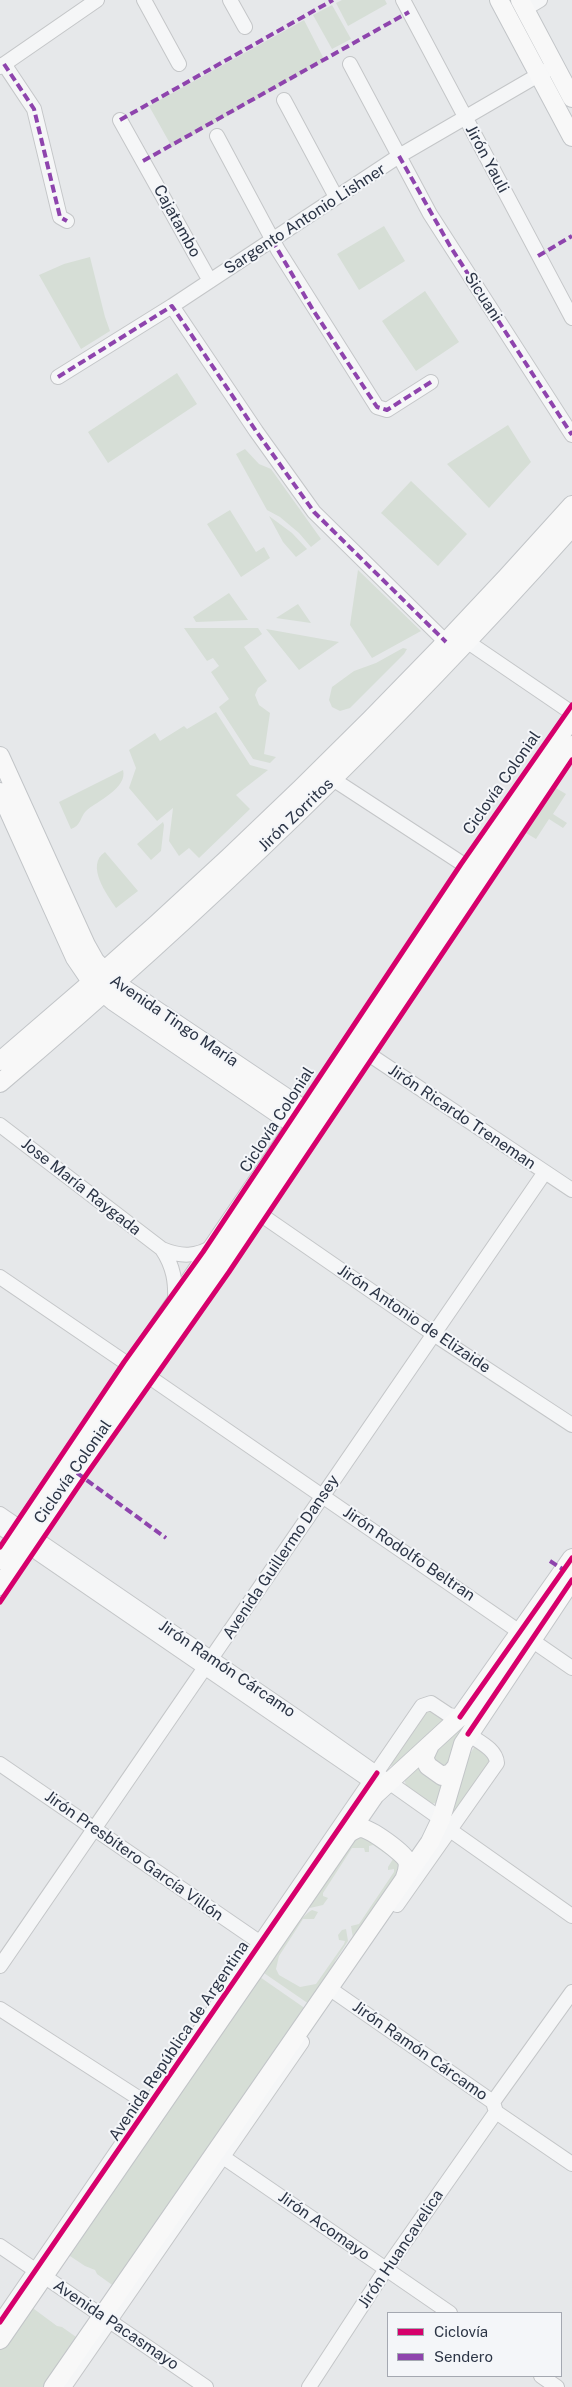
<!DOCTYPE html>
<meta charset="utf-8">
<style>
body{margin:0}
#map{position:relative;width:572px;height:2387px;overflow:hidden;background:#e6e8ea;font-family:"Public Sans",sans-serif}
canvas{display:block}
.legend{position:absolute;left:387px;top:2312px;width:175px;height:65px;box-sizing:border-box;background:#f4f6f9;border:1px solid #a4a8b1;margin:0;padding:6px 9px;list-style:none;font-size:15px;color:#2b3445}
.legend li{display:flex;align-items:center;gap:10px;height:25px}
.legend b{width:25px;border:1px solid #a4a8b1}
</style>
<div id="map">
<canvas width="572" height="2387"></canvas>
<ul class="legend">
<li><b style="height:6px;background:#d6006c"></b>Ciclovía</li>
<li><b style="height:6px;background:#8e44ad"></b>Sendero</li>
</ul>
</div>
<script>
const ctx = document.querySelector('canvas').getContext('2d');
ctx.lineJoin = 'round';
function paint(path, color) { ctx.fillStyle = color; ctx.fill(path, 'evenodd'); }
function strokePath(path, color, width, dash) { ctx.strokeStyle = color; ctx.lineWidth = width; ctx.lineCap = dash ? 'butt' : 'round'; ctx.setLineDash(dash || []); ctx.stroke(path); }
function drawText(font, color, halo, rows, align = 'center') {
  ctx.font = font + ' "Public Sans",sans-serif'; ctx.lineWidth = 4; ctx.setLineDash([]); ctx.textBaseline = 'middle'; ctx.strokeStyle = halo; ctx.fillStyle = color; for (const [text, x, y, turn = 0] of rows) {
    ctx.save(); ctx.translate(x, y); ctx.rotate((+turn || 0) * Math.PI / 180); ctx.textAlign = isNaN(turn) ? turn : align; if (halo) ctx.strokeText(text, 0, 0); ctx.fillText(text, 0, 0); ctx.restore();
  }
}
paint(new Path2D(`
 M 342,0 L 385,0 L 387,4 L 348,26 L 336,3 Z
 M 332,5 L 351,39 L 332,49 L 313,15 Z
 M 304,20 L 325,61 L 172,147 L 149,106 Z
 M 384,226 L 405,261 L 359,290 L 337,254 Z
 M 90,257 L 105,317 L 110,331 L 81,349 L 39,275 L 64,264 Z
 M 425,291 L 459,342 L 416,371 L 382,321 Z
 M 177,373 L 197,404 L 108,463 L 88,432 Z
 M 508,425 L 531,462 L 489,508 L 447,464 Z
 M 245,449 L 259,464 L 271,469 L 321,539 L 311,547 L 299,533 L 280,517 L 267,510 L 236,454 Z
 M 411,481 L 467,534 L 438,566 L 381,513 Z
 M 230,510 L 256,552 L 264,547 L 270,558 L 241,577 L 207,524 Z
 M 269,516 L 292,533 L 307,549 L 296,557 L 283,542 Z
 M 358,570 L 421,631 L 372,658 L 350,625 Z
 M 229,593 L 248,620 L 196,622 L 193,617 Z
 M 298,604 L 311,623 L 276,618 Z
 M 184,628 L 258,628 L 262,634 L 244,647 L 267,681 L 258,688 L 255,695 L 259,705 L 270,713 L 264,754 L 276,757 L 270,763 L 253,759 L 219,707 L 229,699 L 211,672 L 219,666 L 213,658 L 207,661 Z
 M 266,629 L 339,642 L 299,670 Z
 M 403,648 L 407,649 L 404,654 L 350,708 L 340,711 L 332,707 L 329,700 L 332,687 L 354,671 L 376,663 Z
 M 216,712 L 250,765 L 268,770 L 236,795 L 250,809 L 199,858 L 189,848 L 179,856 L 169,841 L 173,808 L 157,821 L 129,788 L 136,768 L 129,750 L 155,733 L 160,741 L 184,726 L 187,729 Z
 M 123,770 C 128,788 97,801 86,811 C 80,817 81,826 71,829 L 59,802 Z
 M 556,788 L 566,794 L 553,814 L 567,823 L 563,828 L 549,819 L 536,839 L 526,833 Z
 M 163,822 L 164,825 L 161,851 L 151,860 L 137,844 Z
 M 105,852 L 138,891 L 116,908 C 107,895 85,865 105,852 Z
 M 425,1706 L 447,1718 L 396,1765 L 390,1766 Z
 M 467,1723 L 438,1802 L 432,1804 L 406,1786 L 404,1778 Z
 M 475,1746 L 493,1759 L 456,1816 L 451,1813 L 468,1757 Z
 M 356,1836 C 373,1839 394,1854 402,1869 L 353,1938 L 351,1926 L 359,1924 L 394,1872 L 394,1869 L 388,1870 L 388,1867 L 393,1859 L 373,1845 L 369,1846 L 369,1852 L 365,1852 L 364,1848 L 352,1848 L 323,1893 L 323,1896 L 328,1898 L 323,1905 L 310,1908 L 308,1902 Z
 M 312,1910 L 318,1912 L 314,1919 L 303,1919 L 279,1956 L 276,1969 L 279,1975 L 300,1987 L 316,1984 L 344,1944 L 345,1941 L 339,1940 L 338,1935 L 342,1930 L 346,1929 L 348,1941 L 335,1961 L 333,1971 L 309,2004 L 261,1971 C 271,1958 300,1916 312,1910 Z
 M 257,1975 L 306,2009 L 115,2287 L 97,2274 L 95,2270 L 85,2266 L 67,2254 Z
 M 30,2306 L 57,2326 L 62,2327 L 79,2339 L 47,2387 L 0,2387 L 0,2350 Z`), '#d6ded6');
const minor = new Path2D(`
 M 144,0 L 179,64
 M 230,0 L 245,27
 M 403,0 L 572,318
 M 525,9 L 540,0
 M 4,64 L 34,109 L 60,217 L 67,221
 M 350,64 L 430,214 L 572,435
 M 0,67 L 97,0
 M 284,100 L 336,197
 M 120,120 L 210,281
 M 217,136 L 278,250 L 377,407 L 387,410 L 431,382
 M 172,306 L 256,431 L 314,512 L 446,642
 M 58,377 L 172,306 L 399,156 L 547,70
 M 459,636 L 572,713
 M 325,774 L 469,868
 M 358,1047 L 572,1190
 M 0,1125 L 162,1249 C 181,1257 196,1257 214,1246
 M 257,1212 L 435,1335 L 572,1425
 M 162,1249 C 174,1267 176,1283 175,1304
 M 0,1277 L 132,1367
 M 145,1374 L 572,1668
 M 0,1514 L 294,1715 L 441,1819 L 450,1830 L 572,1916
 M 0,1527 L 379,1787
 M 0,1764 L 268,1948
 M 397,1905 L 497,1763 C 496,1749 479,1742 468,1734
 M 0,1966 L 545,1172
 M 336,1993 L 493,2102 L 496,2112 L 572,2164
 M 0,2009 L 157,2110
 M 493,2102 L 572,1992
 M 223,2157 L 450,2313
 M 0,2246 L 206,2387
 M 0,2322 L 422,1706 L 431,1703 L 449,1715 L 460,1717
 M 541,2376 L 557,2387
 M 64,2387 L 302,2042
 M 309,2387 L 386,2269 L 496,2112`);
const major = new Path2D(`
 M 499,0 L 572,137
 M 520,0 L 572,98
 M 0,756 L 86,945 L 95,961 L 117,984 L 315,1117
 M 0,792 L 75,958 L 92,983 L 113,1001 L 305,1132
 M 0,1061 C 204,889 395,704 572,505
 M 0,1083 C 203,911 395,726 572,527
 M 0,1560 L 572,718
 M 0,1586 L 310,1135 L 572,745
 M 430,1745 L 424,1758 L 428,1766 L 442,1776 L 451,1773 L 456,1767
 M 346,1835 C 351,1832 356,1828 361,1828 C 371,1829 404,1853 407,1861 C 409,1867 407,1872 405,1877
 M 0,2340 L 375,1795 L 460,1717 L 572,1558
 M 53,2387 L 430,1842 L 441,1819 L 463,1744 L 572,1580`);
strokePath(minor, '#c4c6c8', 16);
strokePath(major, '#c2c5c8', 20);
strokePath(minor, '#f5f6f7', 14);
strokePath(major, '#f8f8f8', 18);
strokePath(new Path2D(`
 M 4,64 L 34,109 L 60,217 L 67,221
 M 120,120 L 333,0
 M 399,156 L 450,246 L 572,435
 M 143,161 L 409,12
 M 272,240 L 313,310 L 377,407 L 387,410 L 431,382
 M 538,256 L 572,236
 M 58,377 L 172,306 L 256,431 L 314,512 L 446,642
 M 77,1473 L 166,1538
 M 550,1561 L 564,1570`), '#8e44ad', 4, [8, 4]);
strokePath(new Path2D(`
 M 0,1547 L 124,1362 L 203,1252 L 461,864 L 572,705
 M 0,1602 L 84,1478 L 229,1272 L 572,760
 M 460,1717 L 572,1558
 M 468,1734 L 572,1580
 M 0,2322 L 377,1773`), '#d6006c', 5);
drawText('16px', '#2b3445', '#f4f6f9', [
 ["Jirón Yauli",487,159,62],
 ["Sargento Antonio Lishner",305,219,-33],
 ["Cajatambo",177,221,61],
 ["Sicuani",483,297,57],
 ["Ciclovía Colonial",502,783,-55],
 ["Jirón Zorritos",296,815,-44],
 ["Avenida Tingo María",174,1021,34],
 ["Jirón Ricardo Treneman",462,1117,34],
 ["Ciclovía Colonial",277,1120,-57],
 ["Jose María Raygada",81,1187,38],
 ["Jirón Antonio de Elizaide",414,1319,34],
 ["Ciclovía Colonial",73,1472,-55],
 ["Jirón Rodolfo Beltran",409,1554,34],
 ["Avenida Guillermo Dansey",281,1557,-56],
 ["Jirón Ramón Cárcamo",227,1669,34],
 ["Jirón Presbítero García Villón",134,1856,35],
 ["Avenida República de Argentina",179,2041,-56],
 ["Jirón Ramón Cárcamo",420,2051,35],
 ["Jirón Acomayo",324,2226,35],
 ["Jirón Huancavelica",401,2249,-56],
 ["Avenida Pacasmayo",116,2325,34]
]);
</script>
